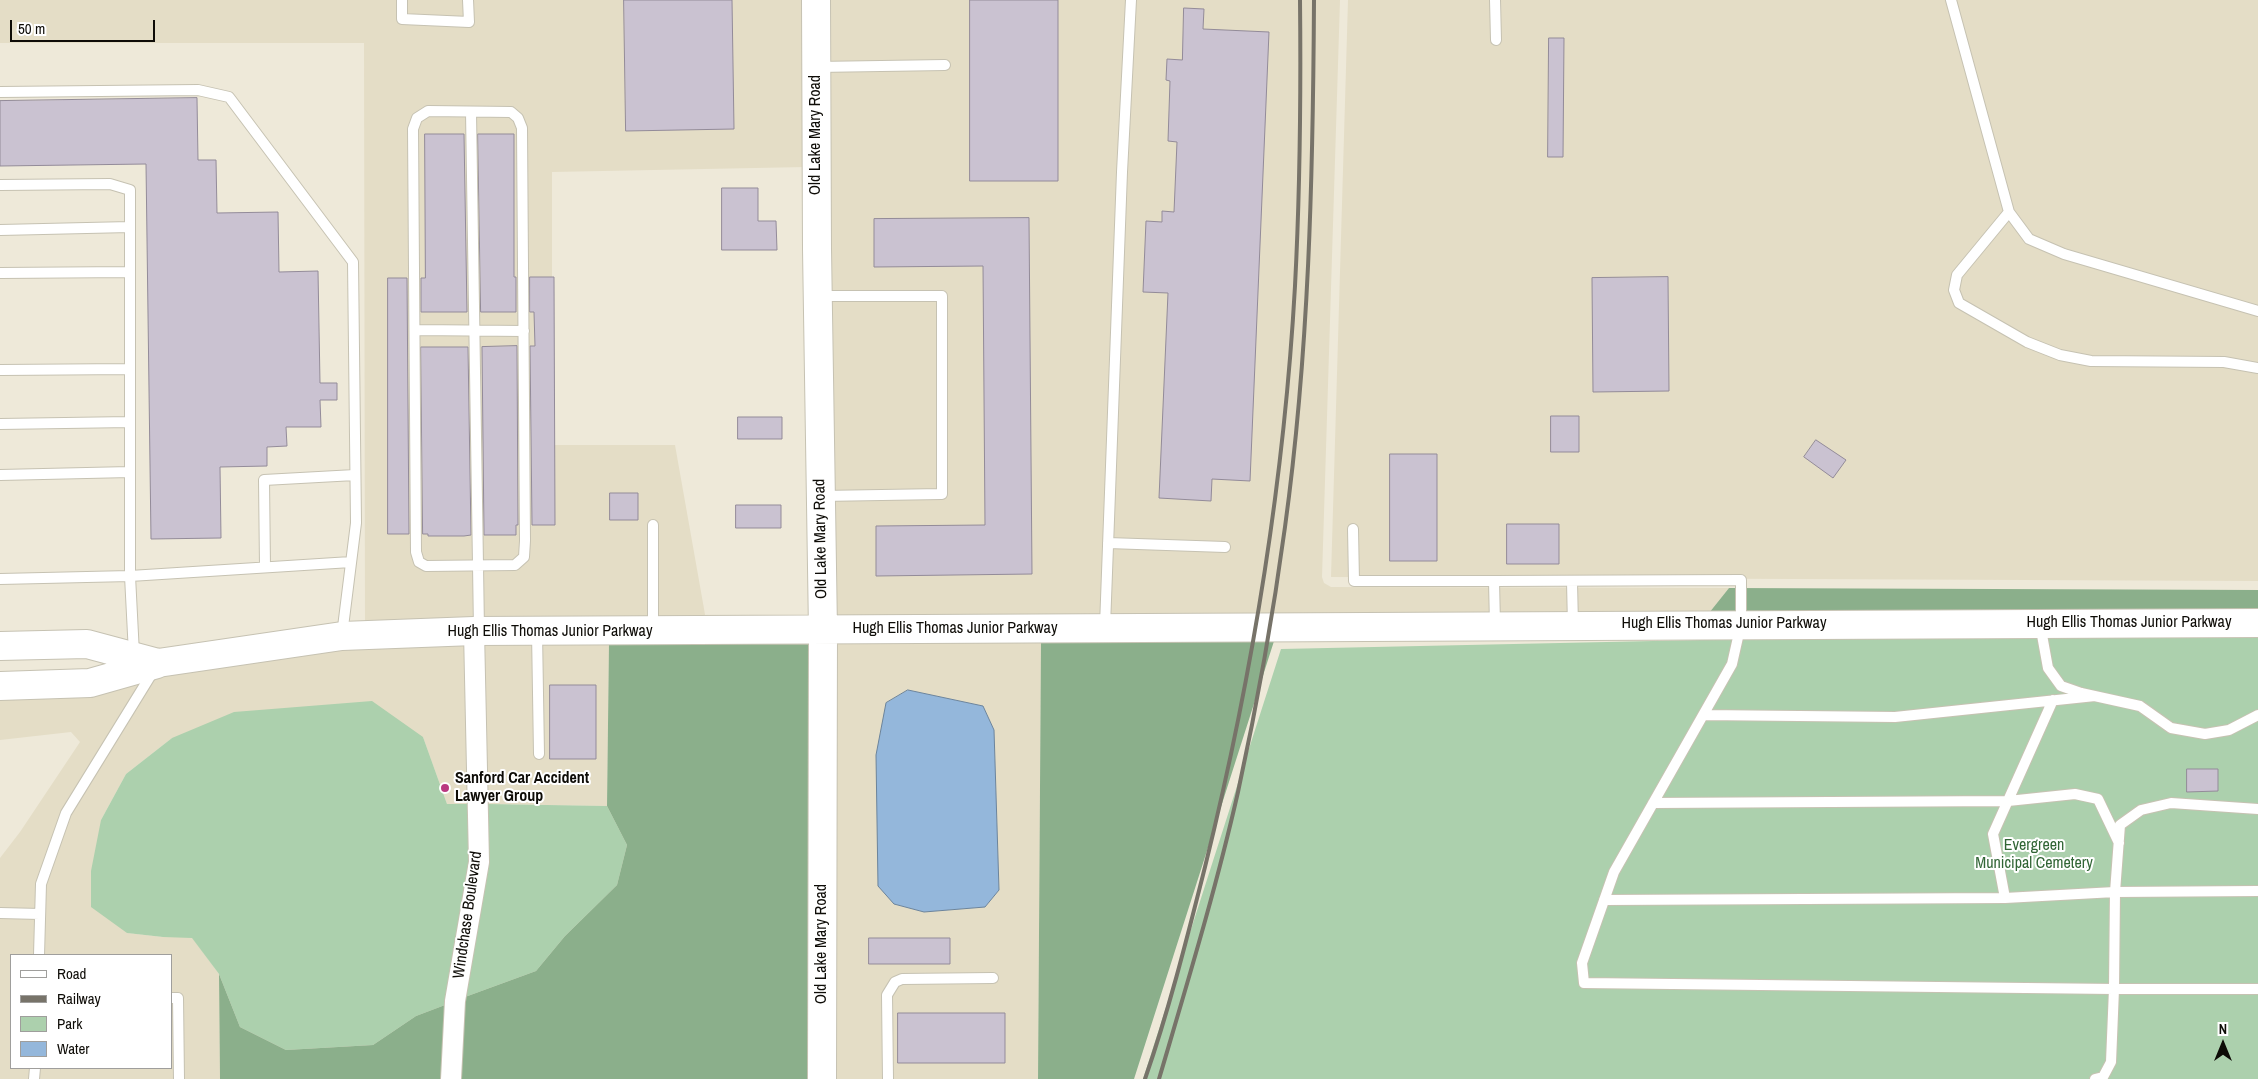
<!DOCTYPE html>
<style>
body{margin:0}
#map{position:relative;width:2258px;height:1079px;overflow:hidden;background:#eee9d9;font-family:"Archivo Narrow",sans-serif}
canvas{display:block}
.legend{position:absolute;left:10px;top:954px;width:162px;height:115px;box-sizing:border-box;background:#fff;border:1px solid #9f9e9c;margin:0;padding:6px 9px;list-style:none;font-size:15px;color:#0e0c07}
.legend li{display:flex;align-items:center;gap:10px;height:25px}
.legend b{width:25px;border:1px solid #9f9e9c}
.north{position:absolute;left:2198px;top:1019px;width:50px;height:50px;-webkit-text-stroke:4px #fff;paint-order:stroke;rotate:0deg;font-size:14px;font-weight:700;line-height:20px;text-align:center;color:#0e0c07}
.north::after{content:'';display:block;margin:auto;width:18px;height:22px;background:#0e0c07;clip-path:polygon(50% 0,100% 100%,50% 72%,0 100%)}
.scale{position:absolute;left:10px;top:20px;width:145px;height:22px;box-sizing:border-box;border:2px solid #0e0c07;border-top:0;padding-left:6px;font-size:15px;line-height:18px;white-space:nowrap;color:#0e0c07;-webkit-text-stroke:4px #fff;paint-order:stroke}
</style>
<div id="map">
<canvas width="2258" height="1079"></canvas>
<ul class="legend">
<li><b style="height:6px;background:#fff"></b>Road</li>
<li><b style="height:6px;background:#777369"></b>Railway</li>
<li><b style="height:14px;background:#acd0ad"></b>Park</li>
<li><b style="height:14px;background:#94b7db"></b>Water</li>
</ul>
<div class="north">N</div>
<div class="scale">50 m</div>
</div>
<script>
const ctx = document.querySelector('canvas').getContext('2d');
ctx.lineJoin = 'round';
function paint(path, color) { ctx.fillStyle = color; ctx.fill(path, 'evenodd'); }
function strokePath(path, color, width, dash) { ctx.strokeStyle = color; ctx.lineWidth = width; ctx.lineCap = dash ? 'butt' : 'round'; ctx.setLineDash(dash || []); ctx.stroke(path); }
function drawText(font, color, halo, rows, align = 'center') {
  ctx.font = font + ' "Archivo Narrow",sans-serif'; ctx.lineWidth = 4; ctx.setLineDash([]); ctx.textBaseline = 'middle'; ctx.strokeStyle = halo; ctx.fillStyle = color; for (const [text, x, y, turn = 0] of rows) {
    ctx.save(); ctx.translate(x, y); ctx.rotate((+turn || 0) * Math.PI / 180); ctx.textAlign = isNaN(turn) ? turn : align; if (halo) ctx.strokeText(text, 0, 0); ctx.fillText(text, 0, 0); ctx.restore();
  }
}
paint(new Path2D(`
 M 0,0 L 806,0 L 806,167 L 552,172 L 552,445 L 675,445 L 706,620 L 365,624 L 364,43 L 0,43 Z
 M 826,0 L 1340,0 L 1322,577 L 1324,583 L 1331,587 L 1729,588 L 1709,613 L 832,619 Z
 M 1348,0 L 2258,0 L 2258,581 L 1331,577 Z
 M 1041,640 L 1038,1079 L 832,1079 L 832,642 ZM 908,690 L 983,706 L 994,730 L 999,890 L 985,907 L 924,912 L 894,904 Z
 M 484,642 L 609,642 L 607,806 L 487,804 Z
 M 464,643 L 468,804 L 447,804 L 423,737 L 172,738 L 126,774 L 101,820 L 127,933 L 163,937 L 192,937 L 219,974 L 220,1079 L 0,1079 L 0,858 L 20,832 L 80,742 L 71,732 L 0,740 L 0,697 L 158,675 L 165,677 L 166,674 L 343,648 ZM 11,955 L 171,955 L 171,1068 L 11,1068 Z`), '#e4ddc6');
paint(new Path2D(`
 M 2258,628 L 2258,1079 L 1143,1079 L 1281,649 Z
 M 372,701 L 423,737 L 447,804 L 468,804 L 469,861 L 445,1005 L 416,1016 L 373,1045 L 286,1050 L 240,1027 L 219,974 L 192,938 L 163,937 L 127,933 L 91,907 L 91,871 L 101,820 L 126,774 L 172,738 L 234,712 Z
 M 487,804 L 607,806 L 627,845 L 617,885 L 565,936 L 536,971 L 465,997 Z`), '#acd0ad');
paint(new Path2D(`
 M 1729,588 L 2258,590 L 2258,611 L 1709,613 Z
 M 1275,638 L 1134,1079 L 1038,1079 L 1041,640 Z
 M 609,642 L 813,642 L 812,1079 L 461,1079 L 465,997 L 536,971 L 565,936 L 617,885 L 627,845 L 607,806 Z
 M 219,974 L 240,1027 L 286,1050 L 373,1045 L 416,1016 L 445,1005 L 441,1079 L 220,1079 Z`), '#8baf8b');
const water = new Path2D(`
 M 908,690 L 983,706 L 994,730 L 999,890 L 985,907 L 924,912 L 894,904 L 878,886 L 876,755 L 886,703 Z`);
paint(water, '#94b7db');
strokePath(water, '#6c849b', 1);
const building = new Path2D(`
 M 624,0 L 732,0 L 734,129 L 626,131 Z
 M 970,0 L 1058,0 L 1058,181 L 970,181 Z
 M 1184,8 L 1204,9 L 1203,29 L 1269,32 L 1250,481 L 1212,479 L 1211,501 L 1159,498 L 1168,293 L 1143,292 L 1146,221 L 1162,222 L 1162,211 L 1174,212 L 1177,142 L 1168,141 L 1170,81 L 1166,80 L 1167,59 L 1182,60 Z
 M 1549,38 L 1564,38 L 1563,157 L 1548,157 Z
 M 197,98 L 198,160 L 216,160 L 217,213 L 278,212 L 279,272 L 318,271 L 320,383 L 337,383 L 337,400 L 320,400 L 321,427 L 286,427 L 287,446 L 267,447 L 267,466 L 220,467 L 221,538 L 151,539 L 146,164 L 0,166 L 0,101 Z
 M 425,134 L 464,134 L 467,312 L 421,312 L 421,278 L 425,278 Z
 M 478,134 L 514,134 L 514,277 L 516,277 L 516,312 L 481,312 Z
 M 722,188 L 758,188 L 758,221 L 776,221 L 777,250 L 722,250 Z
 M 1029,218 L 1032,574 L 876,576 L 876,526 L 985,525 L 983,266 L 874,267 L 874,219 Z
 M 530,277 L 554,277 L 555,525 L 532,525 L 530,346 L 535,346 L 534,312 L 530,312 Z
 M 1668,277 L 1669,391 L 1593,392 L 1592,278 Z
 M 388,278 L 407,278 L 409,534 L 388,534 Z
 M 517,346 L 518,525 L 516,525 L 516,535 L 484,535 L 482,347 Z
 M 421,347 L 468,347 L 471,535 L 464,536 L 428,536 L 428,534 L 423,534 Z
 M 1551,416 L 1579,416 L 1579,452 L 1551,452 Z
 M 738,417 L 782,417 L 782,439 L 738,439 Z
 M 1816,440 L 1846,460 L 1833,478 L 1804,457 Z
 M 1390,454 L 1437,454 L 1437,561 L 1390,561 Z
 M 610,493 L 638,493 L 638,520 L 610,520 Z
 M 736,505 L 781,505 L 781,528 L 736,528 Z
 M 1507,524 L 1559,524 L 1559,564 L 1507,564 Z
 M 550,685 L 596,685 L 596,759 L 550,759 Z
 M 2187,769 L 2218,769 L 2218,791 L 2187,792 Z
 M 869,938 L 950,938 L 950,964 L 869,964 Z
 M 898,1013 L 1005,1013 L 1005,1063 L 898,1063 Z`);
paint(building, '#cac2d1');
strokePath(building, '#938b99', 1);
const lane = new Path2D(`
 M 402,0 L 402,19 L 469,22 L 468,0
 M 1495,0 L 1496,40
 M 1951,0 L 2009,212 L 2029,239 L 2064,254 L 2258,311
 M 817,67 L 945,65
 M 0,92 L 198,90 L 229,97 L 353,262 L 356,523 L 342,635
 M 428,111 L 511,112 L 518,118 L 522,128 L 525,541 L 524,557 L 515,565 L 426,566 L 419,562 L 416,552 L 413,129 L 417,118 Z
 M 471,112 L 479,630
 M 0,185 L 110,184 L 130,190 L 130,576 L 0,579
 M 2009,212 L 1957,275 L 1954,290 L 1959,303 L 2027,342 L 2060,355 L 2091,361 L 2224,362 L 2258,368
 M 0,230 L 130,227
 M 0,273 L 130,272
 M 818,296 L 942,296 L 942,494 L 821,496
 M 415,330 L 524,331
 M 0,370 L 130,369
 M 0,424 L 130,422
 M 0,475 L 130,472
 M 1353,529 L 1354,581 L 1494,581 L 1495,624
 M 1108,543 L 1225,547
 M 265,567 L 264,480 L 355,475
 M 1494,581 L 1741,580 L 1741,624 L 1732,664 L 1614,872 L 1582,963 L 1584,983 L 2114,989 L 2115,892 L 2120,825 L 2141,810 L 2171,803 L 2258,809
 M 1572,582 L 1573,625
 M 2040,624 L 2048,668 L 2061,686 L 2081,693 L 2140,706 L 2171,728 L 2205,734 L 2229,730 L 2258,715
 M 1105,626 L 1122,172 L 1131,0
 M 653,630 L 653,525
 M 537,632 L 539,754
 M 134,654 L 130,576 L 351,562
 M 2053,700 L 1993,834 L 2005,898 L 2115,892 L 2258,891
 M 1703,715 L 1895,717 L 2095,696
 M 1653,803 L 2008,801 L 2075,794 L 2098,799 L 2119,843
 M 1604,900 L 2005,898
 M 0,913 L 40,914
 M 39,955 L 41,884 L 66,813 L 154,670
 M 171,998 L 178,998 L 179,1079
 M 34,1079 L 35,1068
 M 888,1079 L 887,995 L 895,982 L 902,979 L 993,978
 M 2095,1079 L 2103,1077 L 2111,1062 L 2114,989 L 2258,989`);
const street = new Path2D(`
 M 451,1079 L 455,1001 L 479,862 L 474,631`);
const secondary = new Path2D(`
 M 816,0 L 817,249 L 823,631 L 822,1079
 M 0,646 L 87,644 L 158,663 L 342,636 L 474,631 L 2258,623
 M 0,686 L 90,683 L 157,664`);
strokePath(lane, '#c6c2b2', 12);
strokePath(street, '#c6c2b2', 22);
strokePath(secondary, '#c6c2b2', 30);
strokePath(lane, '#fff', 10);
strokePath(street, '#fff', 20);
strokePath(secondary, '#fff', 28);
strokePath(new Path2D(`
 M 1145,1079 C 1169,1010 1187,938 1205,867 C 1252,677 1284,482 1295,286 C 1300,191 1301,95 1300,0
 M 1159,1079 C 1187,984 1216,889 1238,792 C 1257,705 1273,616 1285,527 C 1309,352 1313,176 1314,0`), '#777369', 4);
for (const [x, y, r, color] of [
 [445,788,5,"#ba3880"]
]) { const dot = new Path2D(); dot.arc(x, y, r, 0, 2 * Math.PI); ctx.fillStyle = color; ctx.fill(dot); strokePath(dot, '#fff', 2); }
drawText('16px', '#0e0c07', '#fff', [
 ["Old Lake Mary Road",816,135,-90],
 ["Old Lake Mary Road",821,539,-91],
 ["Hugh Ellis Thomas Junior Parkway",2129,623],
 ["Hugh Ellis Thomas Junior Parkway",1724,624],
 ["Hugh Ellis Thomas Junior Parkway",955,629],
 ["Hugh Ellis Thomas Junior Parkway",550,632],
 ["Windchase Boulevard",468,915,-82],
 ["Old Lake Mary Road",822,944,-90]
]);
drawText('bold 16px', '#0e0c07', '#fff', [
 ["Sanford Car Accident",455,779],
 ["Lawyer Group",455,797]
], 'left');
drawText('16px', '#316535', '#fff', [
 ["Evergreen",2034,846],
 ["Municipal Cemetery",2034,864]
]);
</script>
